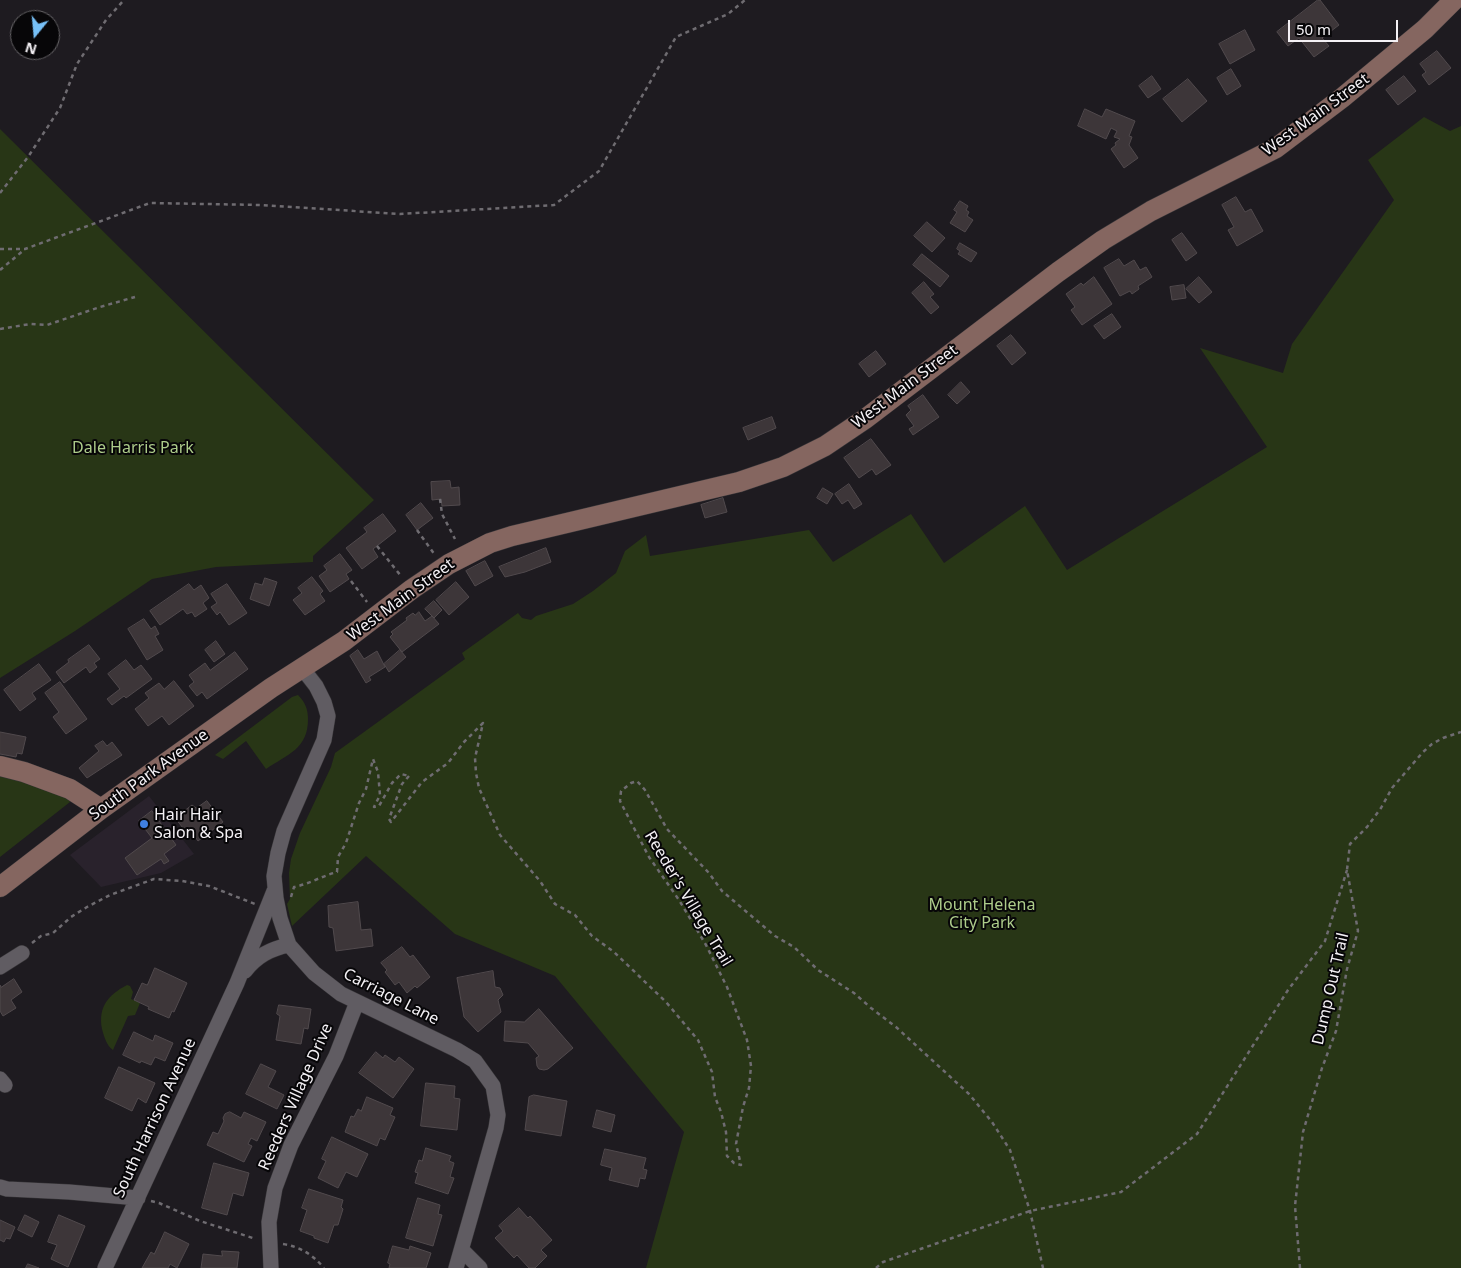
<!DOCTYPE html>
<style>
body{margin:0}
#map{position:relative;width:1461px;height:1268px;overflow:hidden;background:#1e1b20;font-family:"Noto Sans",sans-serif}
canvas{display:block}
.north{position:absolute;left:10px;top:10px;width:50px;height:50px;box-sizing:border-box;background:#070608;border:1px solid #666467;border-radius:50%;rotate:197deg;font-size:14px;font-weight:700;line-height:20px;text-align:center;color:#f4f1f5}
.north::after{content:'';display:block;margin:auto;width:18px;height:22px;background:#77c0f7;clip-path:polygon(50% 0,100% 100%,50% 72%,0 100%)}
.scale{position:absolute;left:1288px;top:20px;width:110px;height:22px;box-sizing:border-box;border:2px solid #f4f1f5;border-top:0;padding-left:6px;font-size:15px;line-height:18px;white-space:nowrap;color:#f4f1f5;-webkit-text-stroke:4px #070608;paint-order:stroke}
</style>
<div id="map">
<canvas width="1461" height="1268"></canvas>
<div class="north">N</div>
<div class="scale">50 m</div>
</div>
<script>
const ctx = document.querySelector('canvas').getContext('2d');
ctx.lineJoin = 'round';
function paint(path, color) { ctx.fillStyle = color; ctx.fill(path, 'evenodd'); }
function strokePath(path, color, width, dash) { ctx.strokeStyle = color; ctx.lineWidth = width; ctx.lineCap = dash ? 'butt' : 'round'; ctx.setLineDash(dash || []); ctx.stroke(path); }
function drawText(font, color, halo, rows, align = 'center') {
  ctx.font = font + ' "Noto Sans",sans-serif'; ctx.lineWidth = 4; ctx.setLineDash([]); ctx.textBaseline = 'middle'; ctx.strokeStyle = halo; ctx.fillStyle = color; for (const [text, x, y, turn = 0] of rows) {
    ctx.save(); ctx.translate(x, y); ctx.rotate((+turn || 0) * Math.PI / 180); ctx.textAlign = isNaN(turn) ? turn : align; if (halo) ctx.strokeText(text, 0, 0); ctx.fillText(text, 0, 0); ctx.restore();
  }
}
paint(new Path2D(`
 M 149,796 L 194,854 L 161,873 L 101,887 L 70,855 Z`), '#29222c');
paint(new Path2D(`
 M 1424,117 L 1450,131 L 1461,126 L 1461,1268 L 646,1268 L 684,1132 L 555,976 L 455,934 L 366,856 L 292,926 L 287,904 L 290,899 L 289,873 L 291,859 L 300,833 L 331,767 L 335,753 L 465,659 L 462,653 L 518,613 L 522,618 L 531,620 L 536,616 L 573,604 L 593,591 L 616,573 L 625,551 L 646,535 L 650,556 L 809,530 L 833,562 L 911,514 L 944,563 L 1025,506 L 1067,570 L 1267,447 L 1200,348 L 1283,373 L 1292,344 L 1394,200 L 1368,160 Z
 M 0,129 L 374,500 L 313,556 L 313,562 L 216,567 L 152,579 L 75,631 L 0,678 Z
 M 298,695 C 305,702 308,709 308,719 C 308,749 288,754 266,769 L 246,741 L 223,759 L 215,755 L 292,697 Z
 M 0,773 L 67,794 L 70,802 L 0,857 Z
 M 127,985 L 130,986 L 133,992 L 131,999 L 140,1003 L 135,1015 L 128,1016 L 113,1050 C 107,1046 104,1037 102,1029 C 98,1007 108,995 127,985 Z`), '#283616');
const building = new Path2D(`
 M 1318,0 L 1320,0 L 1339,25 L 1322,38 L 1329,46 L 1314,57 L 1299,38 L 1288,46 L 1277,32 Z
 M 1245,30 L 1255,50 L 1230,64 L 1219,44 Z
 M 1437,51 L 1451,68 L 1429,85 L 1422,75 L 1426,72 L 1420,64 Z
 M 1231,69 L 1241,86 L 1227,95 L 1217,78 Z
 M 1152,76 L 1161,89 L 1148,98 L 1139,86 Z
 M 1404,76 L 1416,91 L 1398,105 L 1386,90 Z
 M 1188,79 L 1207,101 L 1182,122 L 1163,99 Z
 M 1085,109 L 1102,117 L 1106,109 L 1135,121 L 1129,136 L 1132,137 L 1129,145 L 1138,158 L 1124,168 L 1111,149 L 1116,145 L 1115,143 L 1120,139 L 1114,137 L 1117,131 L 1111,128 L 1106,139 L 1078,126 Z
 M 1236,197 L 1245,212 L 1251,209 L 1263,231 L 1237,246 L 1228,230 L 1234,227 L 1222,205 Z
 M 960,201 L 968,206 L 966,210 L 969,212 L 967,216 L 973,220 L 965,232 L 950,223 L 957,212 L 954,210 Z
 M 927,222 L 945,238 L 932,252 L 914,236 Z
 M 1182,233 L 1197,253 L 1186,261 L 1172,240 Z
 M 960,243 L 977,253 L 971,262 L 958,254 L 960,251 L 957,249 Z
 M 922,254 L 949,276 L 940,287 L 913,265 Z
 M 1119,259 L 1124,266 L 1134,260 L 1140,270 L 1146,267 L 1152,277 L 1138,286 L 1139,289 L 1132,294 L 1130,291 L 1120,296 L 1104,268 Z
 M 1094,277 L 1112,304 L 1082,325 L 1071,310 L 1075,307 L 1066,294 L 1081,283 L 1083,285 Z
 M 1199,277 L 1212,292 L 1199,303 L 1186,289 Z
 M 924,282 L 934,294 L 930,297 L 939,307 L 931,314 L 912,293 Z
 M 1184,285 L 1186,298 L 1172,300 L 1170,287 Z
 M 1112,314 L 1121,327 L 1104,339 L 1094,326 Z
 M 1011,335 L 1026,353 L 1012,365 L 997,346 Z
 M 876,351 L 886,364 L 869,377 L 859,364 Z
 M 961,382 L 970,392 L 957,404 L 948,395 Z
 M 923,395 L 939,417 L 913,435 L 909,429 L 914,426 L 906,415 L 911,410 L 908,406 Z
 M 772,417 L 776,428 L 748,440 L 743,428 Z
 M 871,439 L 891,465 L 876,475 L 872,469 L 859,478 L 844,458 Z
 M 450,481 L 451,488 L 459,487 L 460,505 L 442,506 L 441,499 L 432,500 L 431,482 Z
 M 849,484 L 862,504 L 854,509 L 848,500 L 842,504 L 835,494 Z
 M 823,488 L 833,494 L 827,504 L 817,498 Z
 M 723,498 L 727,512 L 705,518 L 701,505 Z
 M 421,503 L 433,518 L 417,530 L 406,515 Z
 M 383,514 L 396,531 L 373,549 L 378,557 L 362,569 L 346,548 L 367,532 L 364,528 Z
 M 546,548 L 551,562 L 525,572 L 505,577 L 499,567 Z
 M 340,554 L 352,570 L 346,574 L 349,579 L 330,592 L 319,576 L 327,570 L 324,566 Z
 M 485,561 L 493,576 L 475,586 L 466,571 Z
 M 312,577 L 323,591 L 320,594 L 325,601 L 305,615 L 293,600 L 302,593 L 298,588 Z
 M 265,578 L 277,582 L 269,606 L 250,599 L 255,583 L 262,585 Z
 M 456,582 L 469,597 L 449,615 L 436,600 Z
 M 189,584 L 194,590 L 201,585 L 209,598 L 203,603 L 207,609 L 195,617 L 192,612 L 187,614 L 183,609 L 160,625 L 150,611 Z
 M 227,584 L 247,613 L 229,625 L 220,612 L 217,615 L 211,607 L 217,603 L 211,594 Z
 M 434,601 L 442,610 L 434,618 L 425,609 Z
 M 419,612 L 425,621 L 432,616 L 439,624 L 402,652 L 390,637 L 393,634 L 391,632 L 407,620 L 406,618 L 413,613 L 415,615 Z
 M 144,619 L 151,629 L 155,626 L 159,634 L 155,636 L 163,650 L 147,660 L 128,629 Z
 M 216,641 L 225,654 L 214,662 L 205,650 Z
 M 89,645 L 100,659 L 94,663 L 97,667 L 90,673 L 86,667 L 64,683 L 56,672 L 69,662 L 68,660 Z
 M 358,650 L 364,659 L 377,651 L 385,667 L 369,677 L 371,680 L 366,683 L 350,656 Z
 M 400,650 L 406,657 L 389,672 L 384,664 Z
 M 235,652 L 248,669 L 207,699 L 202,692 L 197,696 L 189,686 L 194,682 L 189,675 L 205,663 L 210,670 Z
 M 126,660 L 134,670 L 141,665 L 152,679 L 126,698 L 124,696 L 112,705 L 107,699 L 120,689 L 108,674 Z
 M 39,664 L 51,680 L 32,693 L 36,699 L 20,711 L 4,690 Z
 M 174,681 L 194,706 L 169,725 L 162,716 L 148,726 L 135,709 L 149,698 L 145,693 L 159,683 L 164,689 Z
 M 60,682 L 87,719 L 66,734 L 53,717 L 59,712 L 45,693 Z
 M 0,732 L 26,737 L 22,754 L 17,753 L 16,757 L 0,754 Z
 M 103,741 L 107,746 L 112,742 L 122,755 L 87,778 L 79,768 L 99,751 L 95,746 Z
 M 207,801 L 223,822 L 198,841 L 191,831 L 187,833 L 175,818 L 192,805 L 196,808 Z
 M 152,811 L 176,845 L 164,854 L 169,861 L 164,864 L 161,859 L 137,875 L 125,858 L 152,838 L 139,821 Z
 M 358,902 L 361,930 L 371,929 L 373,946 L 336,951 L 333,928 L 329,927 L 328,906 Z
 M 402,947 L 410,957 L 413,955 L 430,977 L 417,988 L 415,986 L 407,993 L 399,982 L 395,985 L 385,972 L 387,970 L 381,963 Z
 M 155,968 L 187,983 L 174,1012 L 172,1011 L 169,1018 L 148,1009 L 149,1007 L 134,1000 L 142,983 L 147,985 Z
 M 493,971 L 495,987 L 500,988 L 503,995 L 498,1000 L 501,1012 L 478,1032 L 464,1017 L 457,978 Z
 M 14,979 L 22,992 L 11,1000 L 16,1008 L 3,1016 L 0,1011 L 0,985 L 1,987 Z
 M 279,1005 L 311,1009 L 308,1029 L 304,1028 L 301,1044 L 276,1040 L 280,1016 L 277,1014 Z
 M 539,1009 L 573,1048 L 548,1069 L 544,1070 L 539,1069 L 537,1066 L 536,1058 L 539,1056 L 528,1043 L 504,1041 L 505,1021 L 524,1022 Z
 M 134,1032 L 153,1041 L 155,1035 L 173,1043 L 165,1061 L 155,1057 L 151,1065 L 141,1061 L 140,1063 L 123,1055 Z
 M 376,1052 L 383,1058 L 385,1055 L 395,1062 L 399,1057 L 414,1069 L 393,1098 L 359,1073 Z
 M 261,1064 L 276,1071 L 268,1087 L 284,1095 L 277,1109 L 246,1094 Z
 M 119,1067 L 155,1083 L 146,1103 L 138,1098 L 132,1111 L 105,1098 Z
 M 426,1083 L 455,1086 L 454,1098 L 460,1099 L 457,1130 L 421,1126 Z
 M 534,1095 L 567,1101 L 561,1136 L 525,1130 L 529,1097 Z
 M 367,1097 L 393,1108 L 390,1115 L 395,1117 L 385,1140 L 380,1138 L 377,1146 L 345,1132 L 351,1116 L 354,1117 L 358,1109 L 361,1111 Z
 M 597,1110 L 615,1115 L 611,1132 L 593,1127 Z
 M 230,1112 L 241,1118 L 244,1112 L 266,1122 L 257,1141 L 251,1138 L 248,1144 L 252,1146 L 244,1162 L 207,1145 L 213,1132 L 218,1134 L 224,1121 L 223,1118 L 225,1114 Z
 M 332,1137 L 368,1154 L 357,1177 L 346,1172 L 338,1188 L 318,1178 L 326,1161 L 322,1159 Z
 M 426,1148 L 451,1156 L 449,1161 L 454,1163 L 450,1177 L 454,1178 L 448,1194 L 415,1183 L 418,1173 L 415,1172 L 419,1160 L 422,1161 Z
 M 605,1149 L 646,1158 L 643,1169 L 647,1170 L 645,1179 L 640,1178 L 638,1187 L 609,1180 L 612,1168 L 601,1165 Z
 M 214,1163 L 249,1173 L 243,1196 L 233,1193 L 227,1215 L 202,1208 Z
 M 309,1189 L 343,1200 L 341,1207 L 343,1209 L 338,1225 L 334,1225 L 328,1243 L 314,1238 L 314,1236 L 300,1231 L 307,1210 L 302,1208 Z
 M 418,1198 L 440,1205 L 438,1214 L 442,1215 L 433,1246 L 406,1238 Z
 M 519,1208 L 528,1218 L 530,1216 L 552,1240 L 541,1250 L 547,1256 L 535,1268 L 529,1268 L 517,1255 L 514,1258 L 495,1238 L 503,1231 L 499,1226 Z
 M 25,1215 L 39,1222 L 32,1237 L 18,1230 Z
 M 59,1215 L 85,1226 L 68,1267 L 51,1259 L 57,1245 L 48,1242 Z
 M 0,1220 L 15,1227 L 10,1239 L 6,1238 L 4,1242 L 0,1240 Z
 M 165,1232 L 189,1244 L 177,1268 L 170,1264 L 168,1268 L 142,1268 L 151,1252 L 154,1254 Z
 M 393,1246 L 409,1250 L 410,1246 L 431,1253 L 426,1268 L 389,1268 L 390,1264 L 388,1263 Z
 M 222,1251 L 239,1252 L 237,1268 L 201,1268 L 203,1254 L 222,1256 Z
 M 28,1264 L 39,1268 L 26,1268 Z`);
paint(building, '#3d3639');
strokePath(building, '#514a4d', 1);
const street = new Path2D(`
 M 302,668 L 316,686 L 324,702 L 328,716 L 324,740 L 284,831 L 278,853 L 274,876 L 276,898 L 280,918 L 289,945 L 314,973 L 341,994 L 457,1050 L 475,1061 L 493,1086 L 498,1115 L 496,1128 L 456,1268
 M 0,967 L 22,953
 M 245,971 C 257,956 270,949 289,945
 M 0,1079 L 5,1085
 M 0,1187 L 7,1189 L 69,1192 L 138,1198
 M 462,1250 L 480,1268
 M 105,1268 L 237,983 L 274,891
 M 271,1268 L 269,1222 L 275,1188 L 291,1145 L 336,1056 L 357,1002`);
const secondary = new Path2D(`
 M 0,766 L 24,772 L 70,789 L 101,809
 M 0,887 L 101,809 L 271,688 L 344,641 L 412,589 L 449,564 L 490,543 L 512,536 L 739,482 L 783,467 L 825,446 L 865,419 L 1058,272 L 1103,240 L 1151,211 L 1276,148 L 1342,98 L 1425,29 L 1454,0`);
strokePath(street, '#373538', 16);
strokePath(secondary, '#373538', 21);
strokePath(new Path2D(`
 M 0,193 L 28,157 L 60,108 L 77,64 L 106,20 L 124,0
 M 0,249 L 25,249 L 150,203 L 261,205 L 400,214 L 554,205 L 599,171 L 676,37 L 728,14 L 745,0
 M 0,270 L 24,250
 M 0,329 L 30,324 L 47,325 L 100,307 L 135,297
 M 440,499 L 442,514 L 455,539
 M 417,530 L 435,555
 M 377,546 L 401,576
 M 351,581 L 367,602
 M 409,776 L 402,784 L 389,819 L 391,822 L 422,782 L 448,763 L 464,742 L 483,723 L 475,758 L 476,773 L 479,788 L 500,835 L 540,881 L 555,904 L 575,915 L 592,936 L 614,952 L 666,1002 L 698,1040 L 712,1072 L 715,1097 L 721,1112 L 726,1132 L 727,1156 L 734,1163 L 741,1165 L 736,1144 L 743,1107 L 749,1088 L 751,1066 L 747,1040 L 727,987 L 706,945 L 679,900 L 649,857 L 620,801 L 621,791 L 631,783 L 637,781 L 645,790 L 667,829 L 709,873 L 722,891 L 775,936 L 794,947 L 818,970 L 854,993 L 871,1008 L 896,1027 L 969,1094 L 992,1122 L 1010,1150 L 1030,1211 L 1043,1268
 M 291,897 L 294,887 C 309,884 322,876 337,872 L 338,857 L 346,843 L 359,803 L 366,789 L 373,759 L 378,772 L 380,795 L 374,807 L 379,806 L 392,783 L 401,774 L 409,776
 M 32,943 L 41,936 L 53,933 L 71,917 L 87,907 L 110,895 L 154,879 L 182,881 L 209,886 L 255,904
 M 151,1201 L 159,1203 L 200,1221 L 256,1239
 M 283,1244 C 301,1247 313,1255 324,1268
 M 876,1268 L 883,1262 L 1030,1211 L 1121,1192 L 1197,1134 L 1288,990 L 1325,941 L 1347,870
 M 1300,1268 L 1295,1206 L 1303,1132 L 1322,1068 L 1336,1031 L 1347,969 L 1358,931 L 1347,870 L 1350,844 L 1367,827 L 1381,808 L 1392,788 L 1423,752 L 1432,744 L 1443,738 L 1461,732`), '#6f6c71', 2.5, [4, 4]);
strokePath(street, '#605c62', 15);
strokePath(secondary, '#856660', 20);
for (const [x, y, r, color] of [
 [144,824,5,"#3f7fe0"]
]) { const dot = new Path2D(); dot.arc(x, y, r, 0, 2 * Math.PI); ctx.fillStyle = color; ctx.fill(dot); strokePath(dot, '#070608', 2); }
drawText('16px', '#f4f1f5', '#070608', [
 ["West Main Street",1316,115,-36],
 ["West Main Street",905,387,-37],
 ["West Main Street",401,600,-36],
 ["South Park Avenue",149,775,-36],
 ["Reeder's Village Trail",688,899,59],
 ["Dump Out Trail",1331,989,-77],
 ["Carriage Lane",391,997,27],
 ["Reeders Village Drive",296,1097,-66],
 ["South Harrison Avenue",155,1118,-65]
]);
drawText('16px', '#adcc8a', '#070608', [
 ["Dale Harris Park",133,448],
 ["Mount Helena",982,905],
 ["City Park",982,923]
]);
drawText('16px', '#f4f1f5', '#070608', [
 ["Hair Hair",154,815],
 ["Salon & Spa",154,833]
], 'left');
</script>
